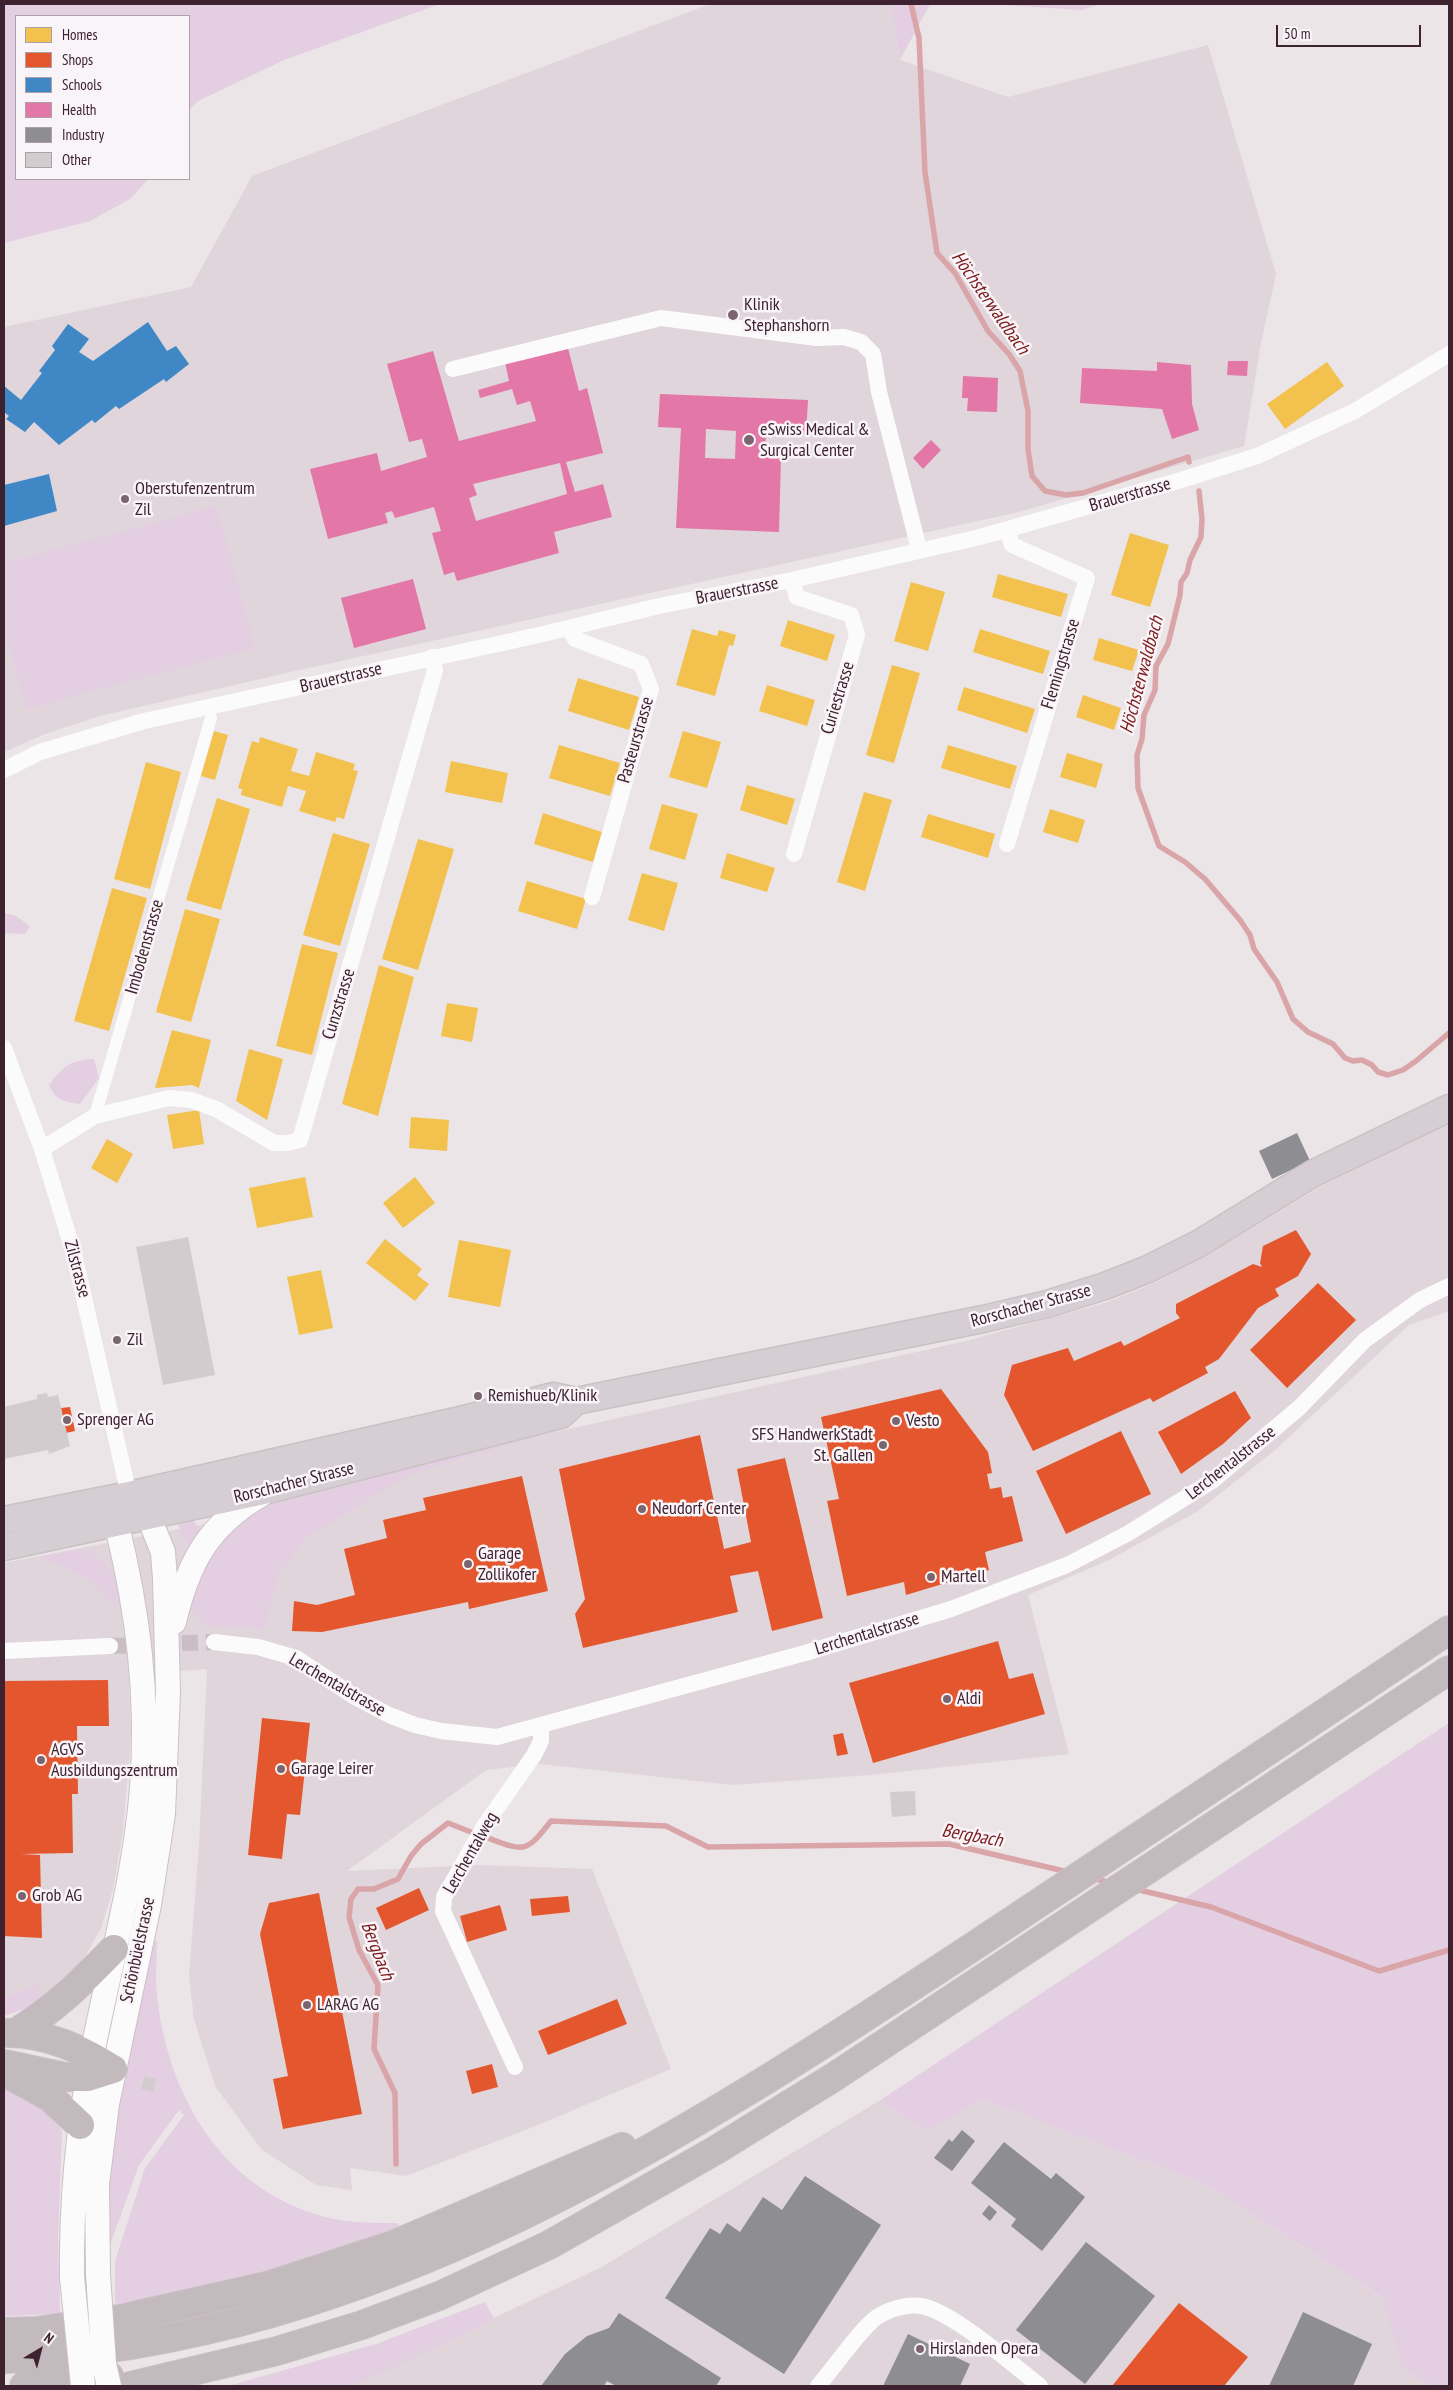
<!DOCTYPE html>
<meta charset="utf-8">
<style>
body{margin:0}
#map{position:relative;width:1453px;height:2390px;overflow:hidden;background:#ebe5e8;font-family:"PT Sans Narrow",sans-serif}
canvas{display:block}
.frame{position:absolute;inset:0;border:5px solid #3f222f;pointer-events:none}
.legend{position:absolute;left:15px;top:15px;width:175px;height:165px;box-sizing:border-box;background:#f9f4f7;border:1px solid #afa0a7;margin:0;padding:6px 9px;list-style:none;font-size:15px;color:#3f222f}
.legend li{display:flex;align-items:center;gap:10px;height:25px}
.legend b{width:25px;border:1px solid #afa0a7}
.north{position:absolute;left:15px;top:2325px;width:50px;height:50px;-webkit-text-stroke:4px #f9f4f7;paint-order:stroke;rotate:37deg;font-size:14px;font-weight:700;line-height:20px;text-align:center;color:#3f222f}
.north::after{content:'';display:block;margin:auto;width:18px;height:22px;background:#3f222f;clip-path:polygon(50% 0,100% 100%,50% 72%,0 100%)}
.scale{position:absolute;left:1276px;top:25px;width:145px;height:22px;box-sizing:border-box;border:2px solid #3f222f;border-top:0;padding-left:6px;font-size:15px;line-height:18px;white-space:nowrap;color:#3f222f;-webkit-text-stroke:4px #f9f4f7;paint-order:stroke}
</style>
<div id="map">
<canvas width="1453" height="2390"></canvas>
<div class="frame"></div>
<ul class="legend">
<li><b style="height:14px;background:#f2c14e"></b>Homes</li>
<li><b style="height:14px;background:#e4572e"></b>Shops</li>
<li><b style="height:14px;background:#3f88c5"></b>Schools</li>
<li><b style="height:14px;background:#e377a8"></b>Health</li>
<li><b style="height:14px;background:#8d8d92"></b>Industry</li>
<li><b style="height:14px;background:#d2cccf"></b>Other</li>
</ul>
<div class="north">N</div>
<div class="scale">50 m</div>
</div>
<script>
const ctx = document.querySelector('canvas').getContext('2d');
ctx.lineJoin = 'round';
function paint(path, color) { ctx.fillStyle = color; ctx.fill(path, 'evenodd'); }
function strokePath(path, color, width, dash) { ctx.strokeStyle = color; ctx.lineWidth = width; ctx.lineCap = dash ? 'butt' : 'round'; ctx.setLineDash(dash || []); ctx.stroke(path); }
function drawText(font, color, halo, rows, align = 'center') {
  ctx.font = font + ' "PT Sans Narrow",sans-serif'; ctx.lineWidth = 5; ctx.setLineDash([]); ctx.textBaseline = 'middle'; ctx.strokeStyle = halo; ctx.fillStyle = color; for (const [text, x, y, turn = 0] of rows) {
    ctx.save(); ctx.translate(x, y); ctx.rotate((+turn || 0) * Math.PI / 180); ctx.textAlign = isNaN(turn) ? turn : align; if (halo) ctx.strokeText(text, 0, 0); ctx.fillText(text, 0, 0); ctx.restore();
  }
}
paint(new Path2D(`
 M 710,4 L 891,4 L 900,60 L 1008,97 L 1208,45 L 1276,274 L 1261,343 L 1244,446 L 1019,512 L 291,672 L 100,716 L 45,734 L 4,752 L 4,327 L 191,287 L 252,176 Z
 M 1449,1123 L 1449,1311 L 1409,1325 L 1274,1451 L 1198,1511 L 1111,1559 L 1028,1595 L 1069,1754 L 870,1775 L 733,1785 L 541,1764 L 486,1770 L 347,1871 L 478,1865 L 592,1869 L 671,2069 L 533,2127 L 406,2176 L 350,2168 L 352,2190 L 316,2185 L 261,2149 L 215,2086 L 194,2019 L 189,1976 L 199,1845 L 207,1669 L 129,1675 L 131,1737 L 123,1831 L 113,1889 L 101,1928 L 79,1968 L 46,1997 L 4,2014 L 4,1563 L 256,1514 L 366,1474 L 966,1341 L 1108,1302 L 1156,1282 L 1206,1256 L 1320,1187 Z
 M 983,2100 L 1204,2184 L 1384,2299 L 1402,2369 L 1432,2386 L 349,2386 L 600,2268 L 879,2101 L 926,2132 Z`), '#dfd5da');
paint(new Path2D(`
 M 4,4 L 440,4 L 284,60 L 198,101 L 189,110 L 189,16 L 16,16 L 16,179 L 148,179 L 130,199 L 90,221 L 4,243 Z
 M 891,4 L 930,4 L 900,60 Z
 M 991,4 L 1101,4 L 1081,10 Z
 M 217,506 L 255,648 L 26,709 L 4,629 L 4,563 Z
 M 4,913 L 16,916 L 30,926 L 25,934 L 4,933 Z
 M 94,1059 L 99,1078 L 80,1104 C 64,1102 55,1100 49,1085 C 64,1065 69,1061 94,1059 Z
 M 503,1446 L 410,1474 L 307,1538 L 278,1574 L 265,1629 L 210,1626 L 188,1607 L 209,1550 L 245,1515 L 291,1495 L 377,1468 Z
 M 191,1516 L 202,1534 L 188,1548 L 177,1522 Z
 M 80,1549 C 113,1556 117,1586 126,1614 L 92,1582 L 66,1567 L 43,1559 L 43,1556 Z
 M 1449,1723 L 1449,2386 L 1432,2386 L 1402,2369 L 1383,2298 L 1204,2184 L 983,2100 L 926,2132 L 879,2101 Z
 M 154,1940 L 157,1941 C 157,1958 155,1976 157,1994 C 167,2098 226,2196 334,2219 C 355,2223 377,2223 398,2223 L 400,2228 L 278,2271 L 174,2295 L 115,2304 L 115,2261 L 145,2168 L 184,2115 L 179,2110 L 139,2165 L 108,2250 L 106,2250 L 109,2183 L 122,2086 Z
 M 37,1985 L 41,2003 L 4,2016 L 4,1997 L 11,1996 Z
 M 4,2081 L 52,2111 L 62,2132 L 58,2238 L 60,2314 L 4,2316 Z
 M 485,2302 L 494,2319 L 354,2386 L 228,2386 L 376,2344 Z`), '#e4cee1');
paint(new Path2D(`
 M 1327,362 L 1344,386 L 1285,429 L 1267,404 Z
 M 1130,533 L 1169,545 L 1150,607 L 1111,595 Z
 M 998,574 L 1068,594 L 1061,617 L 992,597 Z
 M 911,582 L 945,592 L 928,651 L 894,641 Z
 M 788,620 L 835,635 L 827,661 L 780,646 Z
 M 692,629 L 717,636 L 719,630 L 736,635 L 733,646 L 729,645 L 715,696 L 676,685 Z
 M 980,629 L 1050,651 L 1043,674 L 973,652 Z
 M 1099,638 L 1139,650 L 1132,671 L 1093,660 Z
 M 892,665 L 920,673 L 894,763 L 866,755 Z
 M 578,678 L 639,697 L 629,730 L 568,711 Z
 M 767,685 L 815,700 L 807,726 L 759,711 Z
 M 964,687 L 1035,709 L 1027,733 L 957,710 Z
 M 1083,695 L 1121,708 L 1114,730 L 1076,717 Z
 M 214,731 L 228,735 L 215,780 L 201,776 Z
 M 683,731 L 721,742 L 707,788 L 669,777 Z
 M 260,737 L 298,749 L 291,771 L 309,776 L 316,752 L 355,764 L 353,770 L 358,771 L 344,819 L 337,817 L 335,822 L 299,811 L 306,791 L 288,786 L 282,807 L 241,795 L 242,789 L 238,788 L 252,741 L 259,743 Z
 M 559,745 L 620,763 L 610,796 L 549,778 Z
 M 948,745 L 1017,766 L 1010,789 L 941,768 Z
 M 1067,753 L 1103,764 L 1096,788 L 1060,777 Z
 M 451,761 L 508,773 L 502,803 L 445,792 Z
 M 146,762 L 181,772 L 150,889 L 114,879 Z
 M 747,785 L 795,799 L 787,825 L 740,810 Z
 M 864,792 L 892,800 L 865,891 L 837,882 Z
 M 217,798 L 250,809 L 221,910 L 186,900 Z
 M 662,804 L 698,814 L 685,860 L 649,849 Z
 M 1050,809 L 1085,820 L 1078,843 L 1043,832 Z
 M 543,813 L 602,832 L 593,862 L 534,844 Z
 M 928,814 L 995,834 L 988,858 L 921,837 Z
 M 333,833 L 370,844 L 340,946 L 303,935 Z
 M 418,839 L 454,849 L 418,970 L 382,959 Z
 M 727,853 L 775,868 L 767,892 L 720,878 Z
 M 642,873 L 678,883 L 664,931 L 628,920 Z
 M 527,881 L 586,899 L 577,929 L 518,911 Z
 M 112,888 L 147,898 L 109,1031 L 74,1021 Z
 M 185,909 L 220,919 L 191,1022 L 156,1012 Z
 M 302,944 L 338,953 L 312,1055 L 276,1046 Z
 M 379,965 L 414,977 L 378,1116 L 342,1104 Z
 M 447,1003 L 478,1008 L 472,1042 L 441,1036 Z
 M 172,1030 L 211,1040 L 199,1088 L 192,1085 L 155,1088 Z
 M 249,1049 L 283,1059 L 267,1120 L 236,1101 Z
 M 199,1110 L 204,1144 L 173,1149 L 167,1115 Z
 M 411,1117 L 449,1120 L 447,1151 L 409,1148 Z
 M 107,1139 L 133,1154 L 117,1183 L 91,1168 Z
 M 305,1177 L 313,1217 L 257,1228 L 249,1188 Z
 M 415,1177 L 435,1203 L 403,1228 L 383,1203 Z
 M 385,1239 L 422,1269 L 417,1275 L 429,1284 L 415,1301 L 366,1263 Z
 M 459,1240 L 511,1250 L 500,1307 L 448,1297 Z
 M 321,1270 L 333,1328 L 299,1335 L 287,1277 Z`), '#f2c14e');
paint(new Path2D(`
 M 1296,1230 L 1311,1254 L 1298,1276 L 1275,1289 L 1279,1296 L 1258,1308 L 1219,1359 L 1205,1367 L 1208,1373 L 1153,1402 L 1150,1398 L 1033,1451 L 1004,1395 L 1012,1365 L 1068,1348 L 1074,1361 L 1121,1341 L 1124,1346 L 1180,1318 L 1176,1313 L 1176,1304 L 1253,1264 L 1262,1267 L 1260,1263 L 1263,1246 Z
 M 1318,1283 L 1356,1320 L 1287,1388 L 1250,1350 Z
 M 941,1389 L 988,1452 L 992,1473 L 987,1474 L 990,1489 L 1001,1487 L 1003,1498 L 1012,1496 L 1023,1541 L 985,1552 L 989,1570 L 906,1595 L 904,1582 L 847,1596 L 827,1501 L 839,1499 L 821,1417 Z
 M 1235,1391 L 1251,1418 L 1223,1444 L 1181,1474 L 1158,1432 Z
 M 70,1407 L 75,1431 L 66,1433 L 61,1408 Z
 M 1121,1431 L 1151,1494 L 1066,1534 L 1036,1471 Z
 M 700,1435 L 724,1549 L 751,1542 L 737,1469 L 785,1458 L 823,1618 L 772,1631 L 758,1571 L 730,1576 L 738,1612 L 583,1648 L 575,1614 L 585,1599 L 559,1469 Z
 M 522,1476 L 548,1591 L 469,1609 L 468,1602 L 322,1632 L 292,1631 L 294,1601 L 317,1605 L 355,1595 L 344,1549 L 387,1538 L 383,1520 L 426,1510 L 423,1498 Z
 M 998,1641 L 1009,1679 L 1033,1673 L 1045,1714 L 873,1763 L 849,1683 Z
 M 108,1680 L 109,1726 L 77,1726 L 78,1794 L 72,1794 L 73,1853 L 21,1854 L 40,1855 L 42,1938 L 4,1936 L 4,1681 Z
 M 262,1718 L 310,1723 L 300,1815 L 287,1814 L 282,1859 L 248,1855 Z
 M 843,1733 L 848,1754 L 837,1756 L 833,1735 Z
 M 419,1888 L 429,1910 L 386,1930 L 376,1908 Z
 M 319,1893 L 362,2114 L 283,2129 L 273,2079 L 288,2076 L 260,1934 L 269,1903 Z
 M 568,1896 L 570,1912 L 532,1916 L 530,1899 Z
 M 500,1905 L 507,1930 L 467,1942 L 460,1916 Z
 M 617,1999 L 627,2024 L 548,2055 L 538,2031 Z
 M 492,2064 L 498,2087 L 472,2094 L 466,2071 Z
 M 1179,2303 L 1248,2357 L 1224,2386 L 1112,2386 Z`), '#e4572e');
paint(new Path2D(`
 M 148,322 L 167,351 L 176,346 L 189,364 L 166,382 L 164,379 L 119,409 L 116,406 L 95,423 L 92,420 L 59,445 L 34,422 L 25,432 L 6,419 L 9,416 L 4,412 L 4,386 L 21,400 L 42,373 L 39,371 L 55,350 L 52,346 L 68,324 L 89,339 L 79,352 L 93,361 Z
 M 49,474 L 57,511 L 4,526 L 4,485 Z`), '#3f88c5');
paint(new Path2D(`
 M 568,348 L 579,391 L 587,388 L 603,453 L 566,462 L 575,492 L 603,484 L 612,517 L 554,532 L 559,553 L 457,581 L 454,572 L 444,575 L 432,533 L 441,531 L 434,507 L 395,518 L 392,511 L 385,513 L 388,523 L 328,539 L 310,469 L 377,453 L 381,471 L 427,457 L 422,439 L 409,442 L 387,364 L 433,351 L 459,441 L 536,421 L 530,401 L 517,405 L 512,389 L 480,398 L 478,390 L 509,381 L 505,362 ZM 560,463 L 567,494 L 476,521 L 469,498 L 477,495 L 473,484 Z
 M 1228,361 L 1248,361 L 1247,376 L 1227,375 Z
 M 1157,362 L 1191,365 L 1192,404 L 1199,430 L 1172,439 L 1162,409 L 1080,403 L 1082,368 L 1157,371 Z
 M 963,376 L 998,378 L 997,412 L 967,411 L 968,398 L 962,398 Z
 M 660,394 L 808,400 L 806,434 L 766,433 L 765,457 L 781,457 L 779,532 L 676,528 L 681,428 L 658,427 ZM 706,429 L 736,431 L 735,459 L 705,458 Z
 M 931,440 L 941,450 L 923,469 L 913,458 Z
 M 413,579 L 426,629 L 354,648 L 341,598 Z`), '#e377a8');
paint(new Path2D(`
 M 1297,1133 L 1310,1161 L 1272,1179 L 1259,1151 Z
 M 962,2130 L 975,2141 L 952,2171 L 934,2158 L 949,2139 L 952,2142 Z
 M 1004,2142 L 1051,2179 L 1056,2173 L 1085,2197 L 1042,2251 L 1011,2226 L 1016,2219 L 971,2183 Z
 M 805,2176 L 881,2225 L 784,2374 L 665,2298 L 710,2228 L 720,2234 L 727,2223 L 740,2232 L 763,2197 L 782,2210 Z
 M 989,2205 L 997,2212 L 990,2221 L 982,2214 Z
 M 1086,2242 L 1155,2296 L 1085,2384 L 1016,2330 Z
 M 1303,2312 L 1372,2344 L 1353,2386 L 1269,2386 Z
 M 619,2313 L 721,2378 L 716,2386 L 616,2386 L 607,2381 L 604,2386 L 541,2386 L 565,2354 L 587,2336 L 609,2328 Z
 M 908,2334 L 970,2364 L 960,2386 L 883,2386 Z`), '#8d8d92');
strokePath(new Path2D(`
 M 911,4 L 919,38 L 925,172 L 937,253 L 955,273 L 988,331 L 1009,354 L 1020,371 L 1028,411 L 1028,449 L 1032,476 L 1045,491 L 1066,495 L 1083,493 L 1188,457 L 1189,462
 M 1199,491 L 1202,519 L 1201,537 L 1190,560 L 1187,573 L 1181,582 L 1180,595 L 1168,644 L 1156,666 L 1155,690 L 1144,715 L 1142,739 L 1137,755 L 1138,788 L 1159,846 L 1185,862 L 1205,879 L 1240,920 L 1250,935 L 1254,949 L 1277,982 L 1293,1019 L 1308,1032 L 1333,1044 L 1345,1058 L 1353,1061 L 1362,1060 L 1372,1065 L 1378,1072 L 1388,1075 L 1403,1070 L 1416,1061 L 1449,1033
 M 488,1838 C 525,1852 526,1853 551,1821 L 666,1826 L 708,1847 L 949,1844 L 1068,1872
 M 1091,1878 L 1112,1883
 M 1135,1889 L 1211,1907 L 1379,1971 L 1449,1950
 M 396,2164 L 395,2093 L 374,2049 L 378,1985 L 359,1950 L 349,1917 L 351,1899 L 358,1889 L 374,1889 L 398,1879 L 411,1856 L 421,1844 L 448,1823 L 471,1832`), '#daa5a8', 5.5);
paint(new Path2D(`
 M 188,1237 L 215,1375 L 163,1385 L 136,1247 Z
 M 47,1393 L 48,1397 L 58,1395 L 70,1446 L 49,1454 L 48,1450 L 4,1459 L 4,1407 L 37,1399 L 37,1395 Z
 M 915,1791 L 916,1815 L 892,1817 L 890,1792 Z
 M 144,2076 L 156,2079 L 153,2092 L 141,2089 Z`), '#d2cccf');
strokePath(new Path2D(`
 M 110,1646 L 214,1642`), '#c9bec3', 16, [16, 8]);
const secondary = new Path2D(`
 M 174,1622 C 188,1563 208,1525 262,1494
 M 98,2274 L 97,2184 L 107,2104 L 149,1905 L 163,1814 L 168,1692 L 165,1578 L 163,1552 L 148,1515
 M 72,2277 C 71,2202 78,2128 92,2055 C 109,1966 135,1879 142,1788 C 149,1696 138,1611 116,1522`);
const primary = new Path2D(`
 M 4,1520 L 129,1495 L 456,1421 L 553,1396 L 576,1401 L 983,1319 L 1047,1304 L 1105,1286 L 1148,1269 L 1198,1244 L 1312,1174 L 1449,1108
 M 4,1547 L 268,1490 L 561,1415 L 576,1401`);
const motorway = new Path2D(`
 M 8,2033 C 47,2033 81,2049 113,2069
 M 15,2033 C 55,2009 82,1982 114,1949
 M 4,2064 L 65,2077 L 88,2077 L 113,2069
 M 10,2075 L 50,2097 L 80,2125
 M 4,2332 L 37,2331 L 125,2318 L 267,2286 L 393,2245 L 622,2147
 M 4,2359 C 379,2338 679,2140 983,1940 C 1138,1837 1294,1734 1449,1630
 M 24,2386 L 109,2376
 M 130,2386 L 277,2351 L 362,2325 L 439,2296 L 549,2245 L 716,2150 L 834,2077 L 1449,1670`);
strokePath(secondary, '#cbc1c6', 26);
strokePath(primary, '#cac1c5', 29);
strokePath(motorway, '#cac1c5', 30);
strokePath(new Path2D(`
 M 95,1116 L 211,718`), '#fcfbfc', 12);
strokePath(new Path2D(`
 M 453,369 L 661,318 L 817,338 L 844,337 L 861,342 L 873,354 L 879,392 L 919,549
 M 1007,530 L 1012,545 L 1087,578 L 1007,844
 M 792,580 L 797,597 L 851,615 L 857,635 L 794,854
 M 569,628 L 575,639 L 641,664 L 651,689 L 592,897
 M 4,770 L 40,752 L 144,721 L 539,635 L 659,606 L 792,580 L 980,537 L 1178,481 L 1257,456 L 1355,411 L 1449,354
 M 4,1048 L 42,1149 L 74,1254 L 129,1495
 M 42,1149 L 95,1116 L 169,1098 L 191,1100 L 216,1109 L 274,1143 L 288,1143 L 300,1140 L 435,670 L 432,657
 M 214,1642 L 258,1647 L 296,1658 L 355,1697 L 389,1715 L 415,1725 L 441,1731 L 497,1737 L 805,1653 L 951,1609 L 1067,1565 L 1127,1534 L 1212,1481 L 1299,1408 L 1365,1340 L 1420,1300 L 1449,1286
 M 4,1651 L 110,1646
 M 515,2067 L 443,1911 L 444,1897 L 485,1825 L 534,1755 L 541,1741 L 541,1726
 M 818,2386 C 833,2369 861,2328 877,2317 C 889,2309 907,2304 921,2306 C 952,2311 1013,2365 1040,2386`), '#fcfbfc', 16);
strokePath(secondary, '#fcfbfc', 24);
strokePath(primary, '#d6ced2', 26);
strokePath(motorway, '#c3babe', 28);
const secondaryBridge = new Path2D(`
 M 98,2274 L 104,2364 L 109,2386
 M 72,2277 L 83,2386`);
strokePath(secondaryBridge, '#cbc1c6', 26, []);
strokePath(secondaryBridge, '#fcfbfc', 24);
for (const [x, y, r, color] of [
 [733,315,6,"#7b6670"],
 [749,440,6,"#7b6670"],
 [125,499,5,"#7b6670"],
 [117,1340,5,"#7b6670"],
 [478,1396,5,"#7b6670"],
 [67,1420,5,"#7b6670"],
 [896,1421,5,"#7b6670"],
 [883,1445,5,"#7b6670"],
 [642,1509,5,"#7b6670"],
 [468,1564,5,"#7b6670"],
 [931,1577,5,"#7b6670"],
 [947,1699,5,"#7b6670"],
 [41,1760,5,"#7b6670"],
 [281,1769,5,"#7b6670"],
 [22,1896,5,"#7b6670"],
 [307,2005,5,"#7b6670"],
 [920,2349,5,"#7b6670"]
]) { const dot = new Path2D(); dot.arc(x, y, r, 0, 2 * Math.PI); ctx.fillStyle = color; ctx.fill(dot); strokePath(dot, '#f9f4f7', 2); }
drawText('18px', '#3f222f', '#f9f4f7', [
 ["Klinik",744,305],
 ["Stephanshorn",744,326],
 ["eSwiss Medical &",760,430],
 ["Surgical Center",760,451],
 ["Oberstufenzentrum",135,489],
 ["Zil",135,510],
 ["Zil",127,1340],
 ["Remishueb/Klinik",488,1396],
 ["Sprenger AG",77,1420],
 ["Vesto",906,1421],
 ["SFS HandwerkStadt",873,1435,"right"],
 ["St. Gallen",873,1456,"right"],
 ["Neudorf Center",652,1509],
 ["Garage",478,1554],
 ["Zollikofer",478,1575],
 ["Martell",941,1577],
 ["Aldi",957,1699],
 ["AGVS",51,1750],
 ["Ausbildungszentrum",51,1771],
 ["Garage Leirer",291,1769],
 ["Grob AG",32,1896],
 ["LARAG AG",317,2005],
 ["Hirslanden Opera",930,2349]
], 'left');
drawText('18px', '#3f222f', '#f9f4f7', [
 ["Brauerstrasse",1130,495,-16],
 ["Brauerstrasse",737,591,-11],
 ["Flemingstrasse",1061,664,-73],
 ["Brauerstrasse",341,678,-13],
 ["Curiestrasse",838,698,-73],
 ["Pasteurstrasse",636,740,-74],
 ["Imbodenstrasse",145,947,-74],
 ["Cunzstrasse",339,1004,-73],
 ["Zilstrasse",77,1269,75],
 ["Rorschacher Strasse",1031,1306,-15],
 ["Lerchentalstrasse",1231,1463,-38],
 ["Rorschacher Strasse",294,1483,-14],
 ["Lerchentalstrasse",867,1634,-17],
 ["Lerchentalstrasse",337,1685,30],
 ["Lerchentalweg",471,1853,-60],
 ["Schönbüelstrasse",138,1950,-78]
]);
drawText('italic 19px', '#7b1b1e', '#f9f4f7', [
 ["Höchsterwaldbach",990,303,55],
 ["Höchsterwaldbach",1142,675,-75],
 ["Bergbach",972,1836,10],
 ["Bergbach",377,1951,69]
]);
</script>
